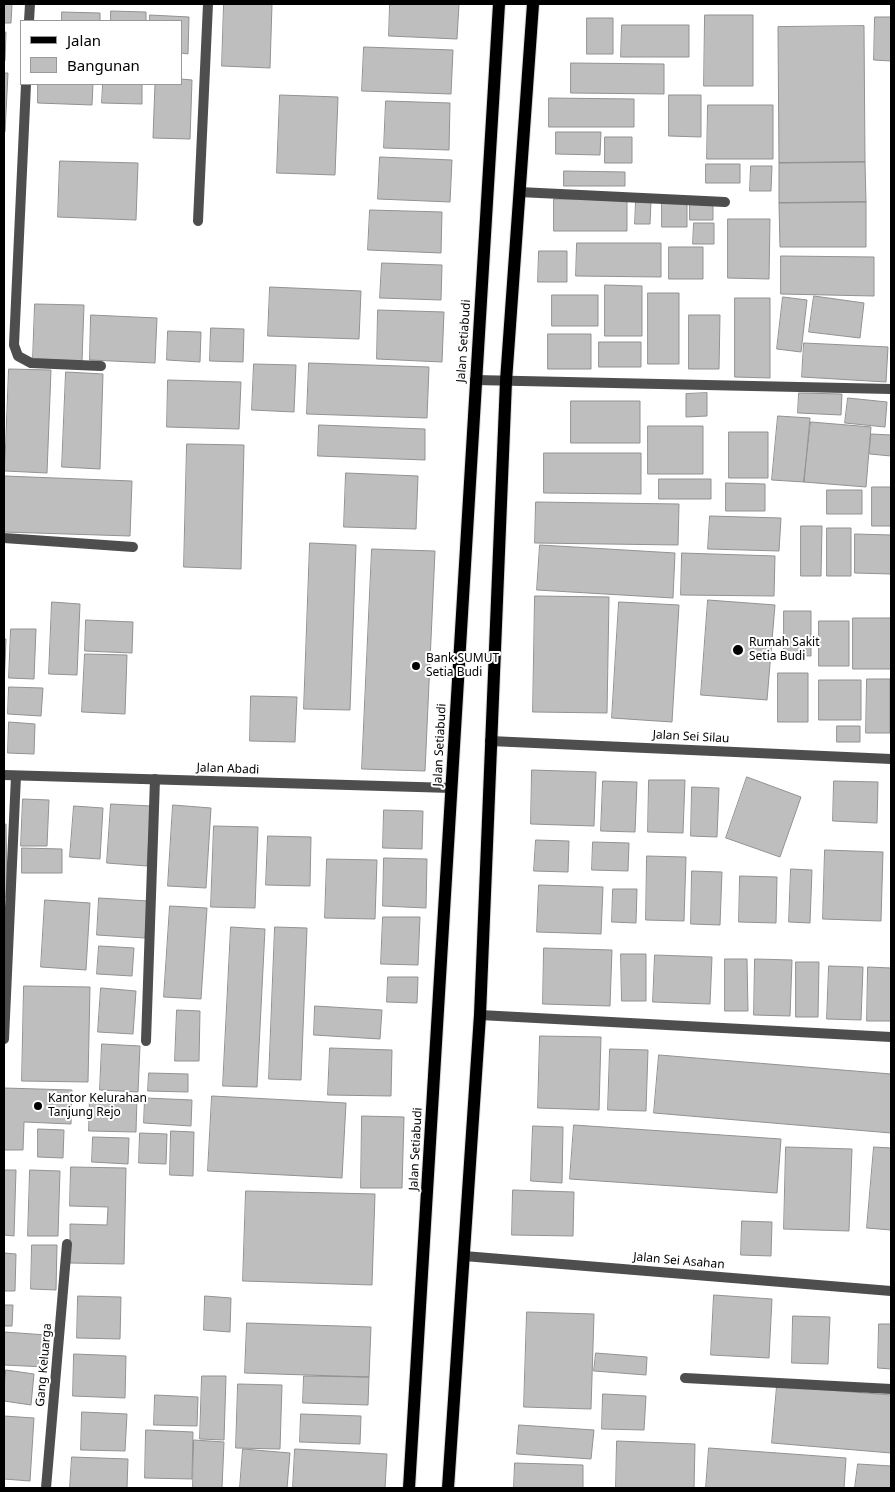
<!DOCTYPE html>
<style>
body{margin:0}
#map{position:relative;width:895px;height:1492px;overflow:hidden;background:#fff;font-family:"Noto Sans",sans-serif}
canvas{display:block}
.frame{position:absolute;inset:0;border:5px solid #000;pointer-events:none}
.legend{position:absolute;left:20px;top:20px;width:162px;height:65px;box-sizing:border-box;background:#fff;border:1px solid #999;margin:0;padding:6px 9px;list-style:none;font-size:15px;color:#000}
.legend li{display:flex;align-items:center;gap:10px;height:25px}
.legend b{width:25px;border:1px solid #999}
</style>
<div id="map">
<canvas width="895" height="1492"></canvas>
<div class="frame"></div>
<ul class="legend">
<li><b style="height:6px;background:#000"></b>Jalan</li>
<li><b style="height:14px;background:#bebebe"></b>Bangunan</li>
</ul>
</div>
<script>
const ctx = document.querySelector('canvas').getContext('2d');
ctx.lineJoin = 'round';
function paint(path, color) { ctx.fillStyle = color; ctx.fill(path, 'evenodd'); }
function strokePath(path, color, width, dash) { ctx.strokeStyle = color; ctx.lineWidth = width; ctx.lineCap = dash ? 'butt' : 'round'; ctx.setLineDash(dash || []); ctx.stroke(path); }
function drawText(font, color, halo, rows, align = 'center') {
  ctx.font = font + ' "Noto Sans",sans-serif'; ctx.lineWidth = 4; ctx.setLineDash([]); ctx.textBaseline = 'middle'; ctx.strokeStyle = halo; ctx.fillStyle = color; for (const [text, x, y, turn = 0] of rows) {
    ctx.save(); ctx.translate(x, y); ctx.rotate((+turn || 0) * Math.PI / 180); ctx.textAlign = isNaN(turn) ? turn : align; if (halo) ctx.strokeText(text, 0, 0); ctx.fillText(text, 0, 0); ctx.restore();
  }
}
const building = new Path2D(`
 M 4,4 L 12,4 L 11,23 L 4,23 Z
 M 224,4 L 272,4 L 270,68 L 222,66 Z
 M 390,4 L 459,4 L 457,39 L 389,36 Z
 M 111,11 L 146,12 L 146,21 L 111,21 Z
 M 62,12 L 100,13 L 100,21 L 62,21 Z
 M 150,15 L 189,17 L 188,54 L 181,53 L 181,21 L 150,21 Z
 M 705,15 L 753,15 L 753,86 L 704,86 Z
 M 875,17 L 891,17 L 891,61 L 874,60 Z
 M 587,18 L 613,18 L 613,54 L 587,54 Z
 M 622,25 L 689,25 L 689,57 L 621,57 Z
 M 864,26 L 865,162 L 779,163 L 778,27 Z
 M 4,32 L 6,32 L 5,61 L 4,61 Z
 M 364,47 L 453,50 L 451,94 L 362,91 Z
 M 571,63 L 664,64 L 664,94 L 571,93 Z
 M 4,73 L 8,73 L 5,132 L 4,132 Z
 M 181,79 L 192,80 L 190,139 L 153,138 L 155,84 L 181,84 Z
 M 38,84 L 93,84 L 92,105 L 38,103 Z
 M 103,84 L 142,84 L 142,104 L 102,103 Z
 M 280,95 L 338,97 L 335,175 L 277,173 Z
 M 669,95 L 701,95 L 701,137 L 669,136 Z
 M 549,98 L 634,99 L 634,127 L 549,127 Z
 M 386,101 L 450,103 L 449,150 L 384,148 Z
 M 708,105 L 773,105 L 773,159 L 707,159 Z
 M 556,132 L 601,132 L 600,155 L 556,154 Z
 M 605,137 L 632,137 L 632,163 L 605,163 Z
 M 380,157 L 452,160 L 450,202 L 378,199 Z
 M 60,161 L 138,163 L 136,220 L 58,217 Z
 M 865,162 L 866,202 L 779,203 L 779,163 Z
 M 706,164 L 740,164 L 740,183 L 706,183 Z
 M 751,166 L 772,166 L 771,191 L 750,191 Z
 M 564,171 L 625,172 L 625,186 L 564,186 Z
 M 554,199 L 627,199 L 627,231 L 554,231 Z
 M 636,201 L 651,201 L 650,224 L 635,224 Z
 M 662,202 L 687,202 L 687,227 L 662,227 Z
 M 866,202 L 866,247 L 780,247 L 779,203 Z
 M 690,203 L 713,203 L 713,220 L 690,220 Z
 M 370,210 L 442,212 L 441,253 L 368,250 Z
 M 728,219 L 770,219 L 769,279 L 728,278 Z
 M 694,223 L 714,223 L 714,244 L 693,244 Z
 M 577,243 L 661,243 L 661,277 L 576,276 Z
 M 669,247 L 703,247 L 703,279 L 669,279 Z
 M 539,251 L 567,251 L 567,282 L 538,282 Z
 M 781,256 L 874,257 L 874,296 L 781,294 Z
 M 382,263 L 442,265 L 441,300 L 380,298 Z
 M 605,285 L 642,286 L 642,336 L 605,336 Z
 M 270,287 L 361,291 L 359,339 L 268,336 Z
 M 648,293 L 679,293 L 679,364 L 648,364 Z
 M 552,295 L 598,295 L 598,326 L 552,326 Z
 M 814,296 L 864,303 L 860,338 L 809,332 Z
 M 783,297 L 807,300 L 801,352 L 777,349 Z
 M 735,298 L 770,298 L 770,378 L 735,377 Z
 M 35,304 L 84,305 L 82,361 L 33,359 Z
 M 378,310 L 444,312 L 442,362 L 377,359 Z
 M 91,315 L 157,318 L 155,363 L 90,360 Z
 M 689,315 L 720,315 L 719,369 L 689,369 Z
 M 211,328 L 244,329 L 243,362 L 210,361 Z
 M 168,331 L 201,332 L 200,362 L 167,360 Z
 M 548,334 L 591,334 L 591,369 L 548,369 Z
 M 599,342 L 641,342 L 641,367 L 599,367 Z
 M 804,343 L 888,347 L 886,382 L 802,377 Z
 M 309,363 L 429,367 L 427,418 L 307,414 Z
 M 254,364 L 296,365 L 294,412 L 252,410 Z
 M 9,369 L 51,370 L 47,473 L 5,471 Z
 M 66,372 L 103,374 L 100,469 L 62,467 Z
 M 168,380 L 241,382 L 239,429 L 167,427 Z
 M 707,393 L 707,416 L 686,417 L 686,394 Z
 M 799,393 L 842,394 L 841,415 L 798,413 Z
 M 848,398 L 887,402 L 885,427 L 845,423 Z
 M 571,401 L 640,401 L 640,443 L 571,443 Z
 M 778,416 L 810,418 L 804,482 L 772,480 Z
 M 811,422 L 871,427 L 866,487 L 804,482 Z
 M 319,425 L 425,429 L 425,460 L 318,456 Z
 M 648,426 L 703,426 L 703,474 L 648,474 Z
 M 729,432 L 768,432 L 768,478 L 729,478 Z
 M 871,434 L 891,435 L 891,456 L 870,454 Z
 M 187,444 L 244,445 L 241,569 L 184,567 Z
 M 544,453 L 641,453 L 641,494 L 544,493 Z
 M 346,473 L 418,476 L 416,529 L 344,527 Z
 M 4,476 L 132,481 L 130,536 L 4,532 Z
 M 659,479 L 711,479 L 711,499 L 659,499 Z
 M 726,483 L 765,484 L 765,511 L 726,511 Z
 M 872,487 L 891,487 L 891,526 L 872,526 Z
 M 827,490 L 862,490 L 862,514 L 827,514 Z
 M 536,502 L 679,504 L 678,545 L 535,543 Z
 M 710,516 L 781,518 L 779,551 L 708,549 Z
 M 801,526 L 822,526 L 821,576 L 801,576 Z
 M 827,528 L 851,528 L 851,576 L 827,576 Z
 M 855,534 L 891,535 L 891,574 L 855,573 Z
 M 310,543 L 356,545 L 350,710 L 304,709 Z
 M 540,545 L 675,553 L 673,598 L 537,590 Z
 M 372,549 L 435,551 L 425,771 L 362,769 Z
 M 682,553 L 775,556 L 774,596 L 681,595 Z
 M 535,596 L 609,597 L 607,713 L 533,712 Z
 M 708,600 L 775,605 L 767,700 L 701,695 Z
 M 52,602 L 80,604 L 77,675 L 49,674 Z
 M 619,602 L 679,605 L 672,722 L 612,718 Z
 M 784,611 L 811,611 L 811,656 L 784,655 Z
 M 853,618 L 891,618 L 891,669 L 853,669 Z
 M 86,620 L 133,622 L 132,653 L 85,651 Z
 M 819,621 L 849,621 L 849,666 L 819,666 Z
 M 11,629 L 36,629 L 34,679 L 9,678 Z
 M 4,639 L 6,639 L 4,688 Z
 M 85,654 L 127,655 L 125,714 L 82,712 Z
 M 778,673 L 808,673 L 808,722 L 778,722 Z
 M 867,679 L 890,679 L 890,733 L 866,733 Z
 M 819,680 L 861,680 L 861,720 L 819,720 Z
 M 9,687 L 43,688 L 41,716 L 8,714 Z
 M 251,696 L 297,697 L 295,742 L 250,741 Z
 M 9,722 L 35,724 L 34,754 L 8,753 Z
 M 837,726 L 860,726 L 860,742 L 837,742 Z
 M 532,770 L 596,772 L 594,826 L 531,824 Z
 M 747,777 L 801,797 L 780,857 L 726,838 Z
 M 649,780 L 685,780 L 683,833 L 648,832 Z
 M 603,781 L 637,782 L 635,832 L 601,831 Z
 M 834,781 L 878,782 L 877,823 L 833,821 Z
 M 692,787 L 719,788 L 717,837 L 691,836 Z
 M 23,799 L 49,800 L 47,846 L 21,846 Z
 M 111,804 L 151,806 L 147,866 L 107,863 Z
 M 173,805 L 211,808 L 206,888 L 168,886 Z
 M 74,806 L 103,808 L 100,859 L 70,857 Z
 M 384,810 L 423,811 L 422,849 L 383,848 Z
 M 4,824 L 6,824 L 7,897 L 4,897 Z
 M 214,826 L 258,827 L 255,908 L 211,907 Z
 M 268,836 L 311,837 L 310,886 L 266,885 Z
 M 536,840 L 569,841 L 568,872 L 534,871 Z
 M 593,842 L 629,843 L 628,871 L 592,870 Z
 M 22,848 L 62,849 L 62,873 L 22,873 Z
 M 825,850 L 883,852 L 881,921 L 823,919 Z
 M 647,856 L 686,857 L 684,921 L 646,920 Z
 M 384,858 L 427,859 L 426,908 L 383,906 Z
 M 327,859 L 377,860 L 375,919 L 325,918 Z
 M 791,869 L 812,870 L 810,923 L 789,922 Z
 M 692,871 L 722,872 L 720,925 L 691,924 Z
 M 740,876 L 777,877 L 776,923 L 739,922 Z
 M 539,885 L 603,887 L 601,934 L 537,932 Z
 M 613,889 L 637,889 L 636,923 L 612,922 Z
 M 99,898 L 148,901 L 145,938 L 97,935 Z
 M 45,900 L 90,903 L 86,970 L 41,967 Z
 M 170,906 L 207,908 L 201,999 L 164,997 Z
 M 383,917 L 420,917 L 418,965 L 381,964 Z
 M 231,927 L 265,929 L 257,1087 L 223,1086 Z
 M 275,927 L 307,928 L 301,1080 L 269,1079 Z
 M 99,946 L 134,948 L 132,976 L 97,974 Z
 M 544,948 L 612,950 L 610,1006 L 543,1004 Z
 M 621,954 L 646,954 L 646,1001 L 622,1001 Z
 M 655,955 L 712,957 L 710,1004 L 653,1002 Z
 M 725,959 L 747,959 L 748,1011 L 725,1011 Z
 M 755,959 L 792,960 L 790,1016 L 754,1015 Z
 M 796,962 L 819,962 L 818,1017 L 796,1017 Z
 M 829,966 L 863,967 L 861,1020 L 827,1019 Z
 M 868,967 L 891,968 L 891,1021 L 867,1021 Z
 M 388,977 L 418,977 L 417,1003 L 387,1002 Z
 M 24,986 L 90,987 L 88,1082 L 22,1081 Z
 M 101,988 L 136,991 L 133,1034 L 98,1032 Z
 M 315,1006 L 382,1010 L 380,1039 L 314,1035 Z
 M 177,1010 L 200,1011 L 199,1061 L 175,1061 Z
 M 540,1036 L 601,1037 L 599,1110 L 538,1108 Z
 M 102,1044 L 140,1046 L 138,1092 L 100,1090 Z
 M 330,1048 L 392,1050 L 391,1096 L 328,1095 Z
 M 610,1049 L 648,1050 L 646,1111 L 608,1110 Z
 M 659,1055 L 891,1074 L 891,1133 L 654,1113 Z
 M 149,1073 L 188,1074 L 188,1092 L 148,1091 Z
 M 4,1088 L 72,1090 L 71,1124 L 24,1122 L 23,1150 L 4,1150 Z
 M 90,1096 L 137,1097 L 136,1132 L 89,1131 Z
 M 212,1096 L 346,1103 L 342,1178 L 208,1171 Z
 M 145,1098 L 192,1100 L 191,1126 L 144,1123 Z
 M 362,1116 L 404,1117 L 402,1188 L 361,1188 Z
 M 574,1125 L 781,1139 L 777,1193 L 570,1179 Z
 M 533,1126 L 563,1127 L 562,1183 L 531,1181 Z
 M 38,1129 L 64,1130 L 63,1158 L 38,1157 Z
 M 171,1131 L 194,1132 L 193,1176 L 170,1175 Z
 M 140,1133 L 167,1134 L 166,1164 L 139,1163 Z
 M 93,1137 L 129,1138 L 128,1164 L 92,1162 Z
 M 786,1147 L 852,1149 L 849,1231 L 784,1229 Z
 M 874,1147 L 891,1148 L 891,1230 L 867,1228 Z
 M 71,1167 L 126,1168 L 124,1264 L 70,1263 L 70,1224 L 107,1225 L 108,1207 L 70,1206 Z
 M 4,1170 L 16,1170 L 14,1236 L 4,1235 Z
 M 30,1170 L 60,1171 L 58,1236 L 28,1236 Z
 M 513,1190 L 574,1192 L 573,1236 L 512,1235 Z
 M 246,1191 L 375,1194 L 372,1285 L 243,1281 Z
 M 742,1221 L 772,1222 L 771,1256 L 741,1255 Z
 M 32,1245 L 57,1245 L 56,1290 L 31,1289 Z
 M 4,1253 L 16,1254 L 15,1291 L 4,1291 Z
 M 714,1295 L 772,1299 L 769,1358 L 711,1355 Z
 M 78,1296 L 121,1297 L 120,1339 L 77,1338 Z
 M 205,1296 L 231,1298 L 230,1332 L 204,1330 Z
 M 4,1305 L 13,1305 L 12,1326 L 4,1326 Z
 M 527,1312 L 594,1314 L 591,1409 L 524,1407 Z
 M 793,1316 L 830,1317 L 828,1364 L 792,1363 Z
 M 247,1323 L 371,1327 L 369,1377 L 245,1373 Z
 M 879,1324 L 891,1324 L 891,1369 L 878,1368 Z
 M 4,1332 L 47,1335 L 45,1367 L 4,1365 Z
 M 596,1353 L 647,1357 L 646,1375 L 594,1371 Z
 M 74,1354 L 126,1356 L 125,1398 L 73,1396 Z
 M 6,1370 L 34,1374 L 31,1405 L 4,1401 Z
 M 202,1376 L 226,1376 L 224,1440 L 200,1439 Z
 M 304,1376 L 369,1377 L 368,1405 L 303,1403 Z
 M 238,1384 L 282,1385 L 280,1449 L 236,1448 Z
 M 777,1386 L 891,1395 L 891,1453 L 772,1443 Z
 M 603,1394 L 646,1396 L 644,1430 L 602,1429 Z
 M 155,1395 L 198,1397 L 197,1426 L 154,1425 Z
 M 82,1412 L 127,1414 L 125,1451 L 81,1450 Z
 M 301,1414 L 361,1416 L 360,1444 L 300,1442 Z
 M 4,1416 L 34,1418 L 30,1481 L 4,1479 Z
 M 519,1425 L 594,1430 L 591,1459 L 517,1454 Z
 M 146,1430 L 193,1432 L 192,1479 L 145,1478 Z
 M 194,1440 L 224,1442 L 222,1488 L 193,1488 Z
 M 617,1441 L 695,1444 L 694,1488 L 616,1488 Z
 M 709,1448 L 846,1458 L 844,1488 L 706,1488 Z
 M 243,1449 L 290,1453 L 287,1488 L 240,1488 Z
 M 295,1449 L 387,1454 L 385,1488 L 293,1488 Z
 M 72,1457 L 128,1459 L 127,1488 L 70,1488 Z
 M 515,1463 L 583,1465 L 583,1488 L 514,1488 Z
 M 858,1464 L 891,1466 L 891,1488 L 855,1488 Z`);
paint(building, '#bebebe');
strokePath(building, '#929292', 1);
const primary = new Path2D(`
 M 409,1488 L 499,4
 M 448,1488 L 480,1015 L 506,381 L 533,4`);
strokePath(primary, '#dbdbdb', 14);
strokePath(new Path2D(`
 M 480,1015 L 891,1037`), '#4e4e4e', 10);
strokePath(new Path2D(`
 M 29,21 L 30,4
 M 26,84 L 14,345 L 18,356 L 31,363 L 101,366
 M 519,192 L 725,202
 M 198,221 L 208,4
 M 475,380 L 891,389
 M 4,538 L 133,547
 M 490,741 L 891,759
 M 4,1039 L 16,776
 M 146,1041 L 155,779
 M 464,1256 L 891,1291
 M 685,1378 L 891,1389
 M 46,1488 L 67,1244`), '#4e4e4e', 10);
strokePath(new Path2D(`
 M 4,775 L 452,788`), '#4e4e4e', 10);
strokePath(primary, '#000', 12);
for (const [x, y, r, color] of [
 [738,650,6,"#000"],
 [416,666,5,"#000"],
 [38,1106,5,"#000"]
]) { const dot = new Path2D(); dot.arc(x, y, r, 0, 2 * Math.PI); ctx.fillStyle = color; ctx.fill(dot); strokePath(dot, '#fff', 2); }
drawText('12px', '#000', '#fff', [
 ["Jalan Setiabudi",464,341,-86],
 ["Jalan Sei Silau",691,737,3],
 ["Jalan Setiabudi",440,745,-87],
 ["Jalan Abadi",228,769,2],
 ["Jalan Setiabudi",416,1149,-87],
 ["Jalan Sei Asahan",679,1261,5],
 ["Gang Keluarga",44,1365,-85]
]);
drawText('12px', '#000', '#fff', [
 ["Rumah Sakit",749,643],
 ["Setia Budi",749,657],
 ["Bank SUMUT",426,659],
 ["Setia Budi",426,673],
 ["Kantor Kelurahan",48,1099],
 ["Tanjung Rejo",48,1113]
], 'left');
</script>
